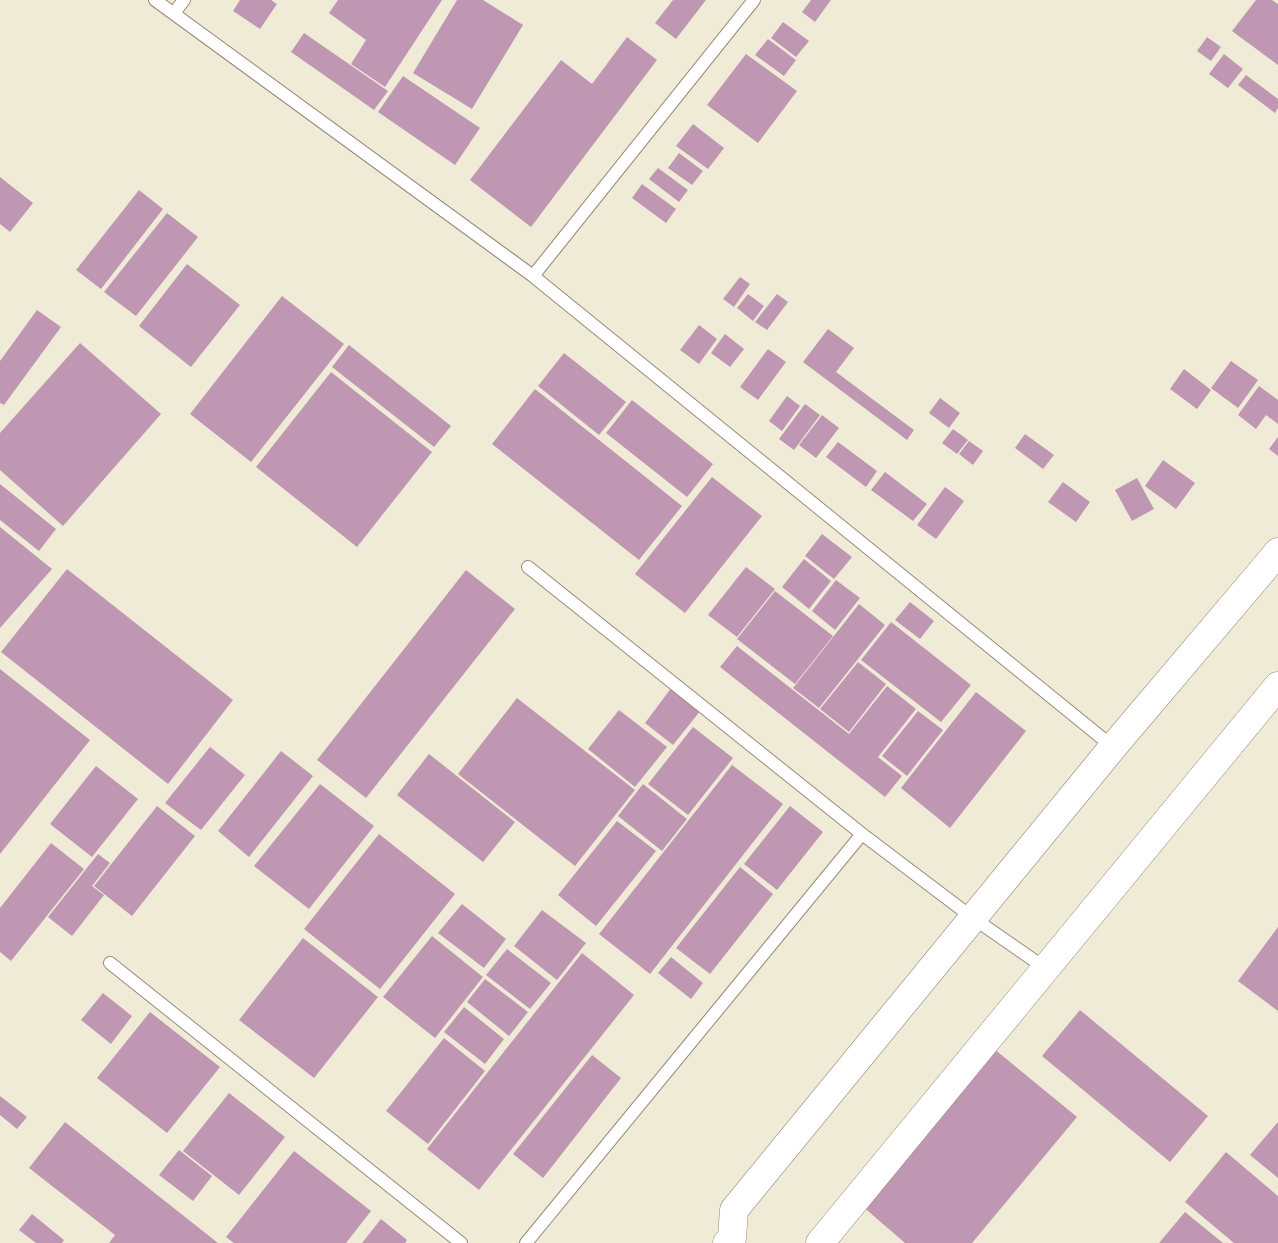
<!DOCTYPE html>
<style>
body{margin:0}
canvas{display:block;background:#f0ebd7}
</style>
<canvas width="1278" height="1243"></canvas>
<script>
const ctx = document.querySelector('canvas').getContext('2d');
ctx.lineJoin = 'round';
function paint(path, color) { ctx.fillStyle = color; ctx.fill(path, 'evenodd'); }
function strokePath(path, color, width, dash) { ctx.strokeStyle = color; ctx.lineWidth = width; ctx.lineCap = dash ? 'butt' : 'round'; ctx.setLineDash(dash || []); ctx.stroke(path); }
paint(new Path2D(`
 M 240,0 L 271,0 L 277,4 L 260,29 L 233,11 Z
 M 338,0 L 442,0 L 385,87 L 351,64 L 366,40 L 329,13 Z
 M 457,0 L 483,0 L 523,25 L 472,109 L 413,73 Z
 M 673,0 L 706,0 L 676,39 L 655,23 Z
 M 811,0 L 831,0 L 815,22 L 802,12 Z
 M 1256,0 L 1272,0 L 1278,4 L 1278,65 L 1232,31 Z
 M 783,22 L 809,41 L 796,57 L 771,38 Z
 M 304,33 L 388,91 L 374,110 L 291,52 Z
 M 627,37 L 657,60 L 531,227 L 470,180 L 561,60 L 592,84 Z
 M 1207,37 L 1221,47 L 1211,61 L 1197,51 Z
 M 768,39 L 796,60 L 784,76 L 755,55 Z
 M 746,54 L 797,91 L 758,143 L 707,105 Z
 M 1224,54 L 1243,69 L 1228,88 L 1209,74 Z
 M 1246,75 L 1278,99 L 1278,108 L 1275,113 L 1238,85 Z
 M 403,76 L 480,128 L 455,165 L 378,112 Z
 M 693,124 L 724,148 L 708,169 L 676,146 Z
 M 679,153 L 703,171 L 692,185 L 668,168 Z
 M 658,168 L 688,190 L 679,202 L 649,179 Z
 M 0,177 L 33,203 L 10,232 L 0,224 Z
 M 642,184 L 676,209 L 666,223 L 632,198 Z
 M 139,190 L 163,209 L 101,289 L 76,270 Z
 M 167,213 L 198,237 L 136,316 L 104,292 Z
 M 187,264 L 240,305 L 191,367 L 139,326 Z
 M 740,277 L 750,284 L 734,307 L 723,299 Z
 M 748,294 L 764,306 L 753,321 L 737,308 Z
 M 777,294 L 788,302 L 767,330 L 755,322 Z
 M 282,296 L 344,344 L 251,462 L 190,414 Z
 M 37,310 L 61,327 L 4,405 L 0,403 L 0,361 Z
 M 699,325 L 717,339 L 699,364 L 680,350 Z
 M 828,329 L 854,348 L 836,372 L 914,430 L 907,440 L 803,362 Z
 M 725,334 L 744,349 L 730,367 L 711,353 Z
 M 80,343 L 161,414 L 63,526 L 0,470 L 0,433 Z
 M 349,345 L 451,426 L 434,447 L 332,367 Z
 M 768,349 L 786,362 L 758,400 L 740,387 Z
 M 564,353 L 626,402 L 599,435 L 538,386 Z
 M 1231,361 L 1258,380 L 1238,408 L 1211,388 Z
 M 1184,369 L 1211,390 L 1197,409 L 1170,389 Z
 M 331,372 L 432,452 L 357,547 L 256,467 Z
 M 1259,386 L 1278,400 L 1278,424 L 1266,415 L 1256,429 L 1238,415 Z
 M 535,389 L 682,506 L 639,560 L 492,444 Z
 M 787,396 L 800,406 L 782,431 L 769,421 Z
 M 940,398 L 960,413 L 949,428 L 929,413 Z
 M 632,400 L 713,464 L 687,497 L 606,433 Z
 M 805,404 L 820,415 L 794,450 L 779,439 Z
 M 822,415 L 839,428 L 816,458 L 799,445 Z
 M 953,429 L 968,440 L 957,454 L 942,443 Z
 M 1025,434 L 1054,455 L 1043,469 L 1015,448 Z
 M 1278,437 L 1278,456 L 1269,449 Z
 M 969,441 L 983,451 L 973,465 L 959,454 Z
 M 838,442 L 877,471 L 866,487 L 826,457 Z
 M 1163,460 L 1195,483 L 1176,509 L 1145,486 Z
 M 885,472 L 927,504 L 913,521 L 871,490 Z
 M 712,477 L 762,516 L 685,613 L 635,574 Z
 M 1137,478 L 1154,509 L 1132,521 L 1115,490 Z
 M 1063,482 L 1090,502 L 1076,522 L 1048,502 Z
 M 0,484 L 56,529 L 39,551 L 0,520 Z
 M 945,487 L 964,501 L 936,539 L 917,525 Z
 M 0,527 L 52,569 L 0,628 Z
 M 822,534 L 852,557 L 834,579 L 805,556 Z
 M 804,559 L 831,581 L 809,609 L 782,587 Z
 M 746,567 L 775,589 L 737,637 L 708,615 Z
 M 67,569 L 233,700 L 168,784 L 1,652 Z
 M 466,570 L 515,609 L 366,798 L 317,760 Z
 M 836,580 L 860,598 L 835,630 L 812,611 Z
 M 775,591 L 833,636 L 795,684 L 737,639 Z
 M 910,602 L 934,621 L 920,639 L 895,620 Z
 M 859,604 L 885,625 L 819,708 L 793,688 Z
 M 891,622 L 971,685 L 941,722 L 861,660 Z
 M 737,646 L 849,734 L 887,686 L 916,709 L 878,757 L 902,776 L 885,797 L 720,667 Z
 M 858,662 L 886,684 L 849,732 L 820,709 Z
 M 0,669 L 90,740 L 0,854 Z
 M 672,687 L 701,710 L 673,745 L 645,723 Z
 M 976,692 L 1026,731 L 950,828 L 901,788 Z
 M 517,698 L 635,790 L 575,866 L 458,774 Z
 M 619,710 L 667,747 L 635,787 L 588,749 Z
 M 918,711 L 943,730 L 907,776 L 882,756 Z
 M 693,727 L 733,758 L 688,815 L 648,784 Z
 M 210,747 L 245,775 L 201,830 L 165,803 Z
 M 281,751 L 313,776 L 249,857 L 218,831 Z
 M 429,754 L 515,822 L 483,862 L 397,795 Z
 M 732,765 L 783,804 L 650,974 L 599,934 Z
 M 96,766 L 138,799 L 92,857 L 50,824 Z
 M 320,784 L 374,826 L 309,909 L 254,866 Z
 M 643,784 L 687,819 L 662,851 L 618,816 Z
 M 157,806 L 195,836 L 132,916 L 94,886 Z
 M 790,806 L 823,832 L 777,890 L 744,864 Z
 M 617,821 L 656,851 L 596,926 L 558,895 Z
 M 379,834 L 455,894 L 380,989 L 304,929 Z
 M 51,843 L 84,869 L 11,961 L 0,952 L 0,908 Z
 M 98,854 L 110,863 L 92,886 L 104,895 L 72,936 L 48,917 Z
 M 740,867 L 773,894 L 710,974 L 676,948 Z
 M 462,904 L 506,939 L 484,968 L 438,933 Z
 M 542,910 L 586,943 L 557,980 L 514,946 Z
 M 1278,927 L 1278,1011 L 1238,981 Z
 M 432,936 L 483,977 L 435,1038 L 383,997 Z
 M 303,938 L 378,997 L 314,1078 L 239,1020 Z
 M 507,949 L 551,983 L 530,1009 L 486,975 Z
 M 582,953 L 634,995 L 479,1190 L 427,1149 Z
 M 671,957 L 703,983 L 691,999 L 658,973 Z
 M 485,979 L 528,1012 L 509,1036 L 467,1002 Z
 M 103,993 L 132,1016 L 111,1044 L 81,1020 Z
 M 464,1007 L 504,1039 L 485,1064 L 444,1032 Z
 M 1080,1010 L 1208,1116 L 1170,1162 L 1042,1056 Z
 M 150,1012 L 220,1067 L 167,1133 L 97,1078 Z
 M 444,1038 L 485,1071 L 428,1144 L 386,1111 Z
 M 993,1048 L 1077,1117 L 972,1243 L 905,1243 L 861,1205 Z
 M 592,1055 L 621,1078 L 543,1178 L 513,1154 Z
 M 229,1093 L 285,1137 L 239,1195 L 183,1151 Z
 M 0,1096 L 27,1117 L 17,1129 L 0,1115 Z
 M 65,1122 L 218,1243 L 109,1243 L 115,1235 L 29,1168 Z
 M 1278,1122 L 1278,1178 L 1250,1155 Z
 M 179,1150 L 212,1176 L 193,1201 L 159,1175 Z
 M 294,1151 L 371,1211 L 346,1243 L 234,1243 L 226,1237 Z
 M 1226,1152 L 1278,1196 L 1278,1243 L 1234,1243 L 1185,1202 Z
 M 1185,1212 L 1223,1243 L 1159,1243 Z
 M 32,1214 L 64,1240 L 62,1243 L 36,1243 L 19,1230 Z
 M 381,1219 L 407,1240 L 405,1243 L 362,1243 Z`), '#bf97b2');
const lane = new Path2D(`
 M 155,0 L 533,276 L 1113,747
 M 174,13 L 184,0
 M 533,276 L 754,0
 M 528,567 L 862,834 L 973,918 L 1045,968
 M 110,963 L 461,1243
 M 526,1243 L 862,834`);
const secondary = new Path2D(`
 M 727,1243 L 732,1238 L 734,1210 L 1113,747 L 1278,552
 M 820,1243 L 1278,686`);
strokePath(lane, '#968a7a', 14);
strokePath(secondary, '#968a7a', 29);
strokePath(lane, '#fff', 12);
strokePath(secondary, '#fff', 28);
</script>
